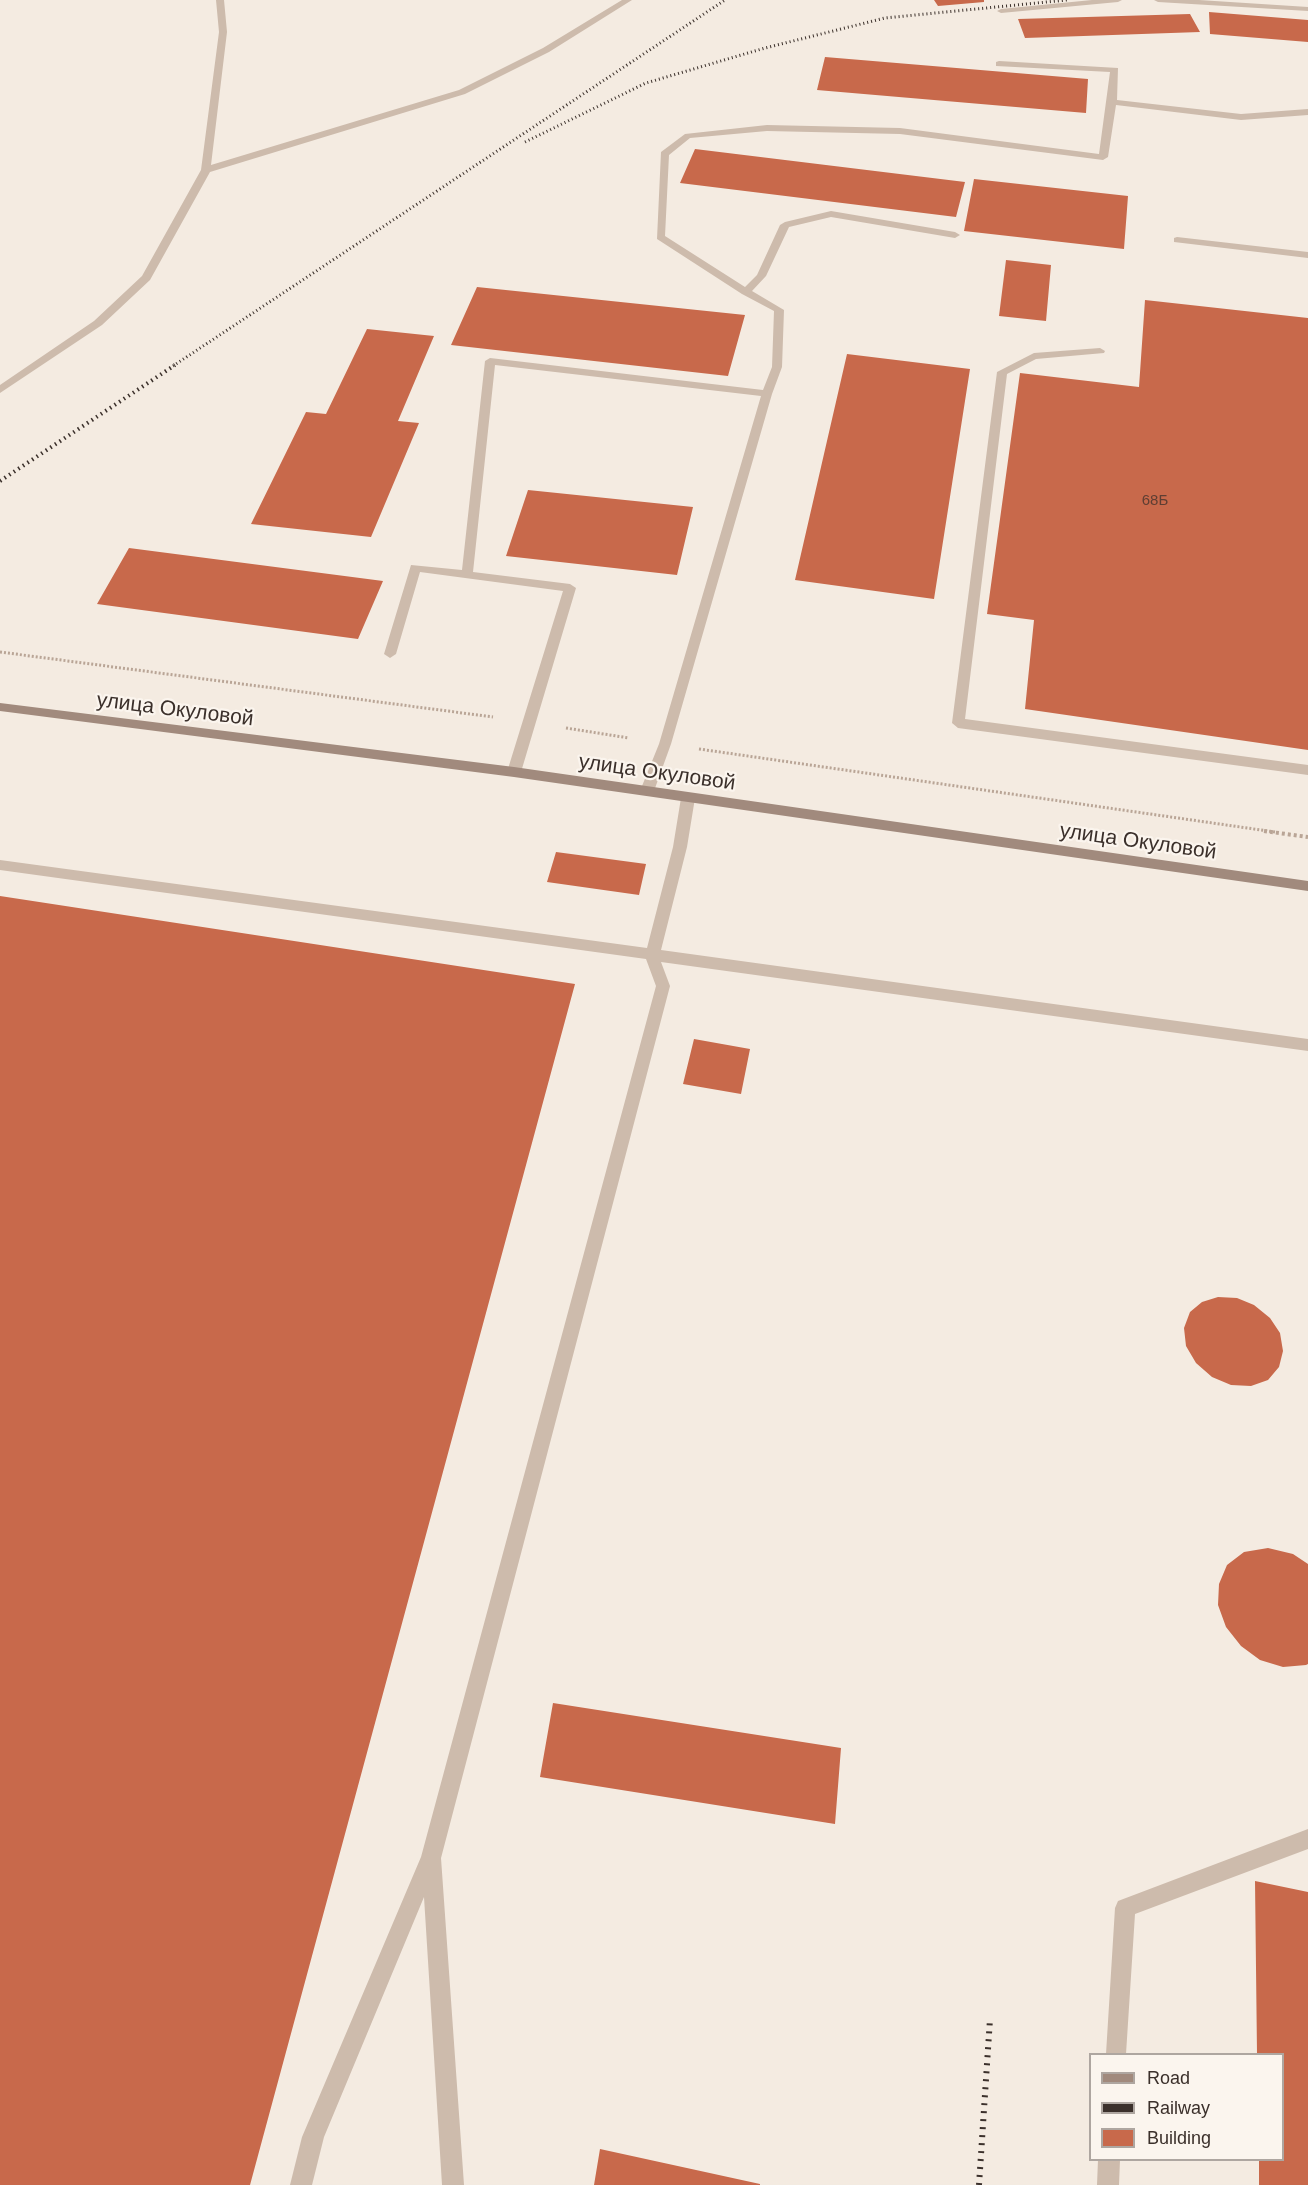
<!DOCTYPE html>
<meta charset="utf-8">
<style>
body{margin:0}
#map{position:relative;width:1308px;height:2185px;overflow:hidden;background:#f4ebe1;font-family:Arial,sans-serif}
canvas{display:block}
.legend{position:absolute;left:1089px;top:2053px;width:195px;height:108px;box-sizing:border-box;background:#fbf5ee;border:2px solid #aea6a0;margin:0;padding:8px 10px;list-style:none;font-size:18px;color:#3b302b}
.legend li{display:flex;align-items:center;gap:12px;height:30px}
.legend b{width:30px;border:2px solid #aea6a0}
</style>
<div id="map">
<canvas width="1308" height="2185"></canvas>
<ul class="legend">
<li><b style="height:8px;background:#a18a7d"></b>Road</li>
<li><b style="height:8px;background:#3b302b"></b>Railway</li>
<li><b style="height:16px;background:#c8694b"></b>Building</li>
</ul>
</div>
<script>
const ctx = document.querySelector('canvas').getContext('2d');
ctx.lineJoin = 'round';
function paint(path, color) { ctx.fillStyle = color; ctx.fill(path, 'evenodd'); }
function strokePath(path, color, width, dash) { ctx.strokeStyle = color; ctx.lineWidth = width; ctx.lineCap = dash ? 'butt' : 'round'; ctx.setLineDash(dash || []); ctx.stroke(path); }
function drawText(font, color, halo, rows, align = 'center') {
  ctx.font = font + ' Arial,sans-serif'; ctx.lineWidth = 4.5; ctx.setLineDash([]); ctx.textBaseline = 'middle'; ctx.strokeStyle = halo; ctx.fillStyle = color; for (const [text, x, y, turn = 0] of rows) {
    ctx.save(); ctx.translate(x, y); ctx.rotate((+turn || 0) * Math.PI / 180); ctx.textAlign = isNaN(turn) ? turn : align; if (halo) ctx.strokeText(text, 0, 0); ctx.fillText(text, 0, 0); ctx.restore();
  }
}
paint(new Path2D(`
 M 934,0 L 984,0 L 984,2 L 938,6 Z
 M 1209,12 L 1308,20 L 1308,42 L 1210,34 Z
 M 1190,14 L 1200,32 L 1025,38 L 1018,19 Z
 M 825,57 L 1088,79 L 1086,113 L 817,90 Z
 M 695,149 L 965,182 L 956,217 L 680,183 Z
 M 974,179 L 1128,196 L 1124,249 L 964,231 Z
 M 1006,260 L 1051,265 L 1046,321 L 999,316 Z
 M 477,287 L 745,315 L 728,376 L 451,345 Z
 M 1145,300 L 1308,318 L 1308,750 L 1025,709 L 1034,620 L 987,614 L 1020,373 L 1139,387 Z
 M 367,329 L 434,336 L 398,421 L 419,423 L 371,537 L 251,524 L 306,412 L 326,414 Z
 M 847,354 L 970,369 L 934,599 L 795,580 Z
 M 528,490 L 693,507 L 677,575 L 506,556 Z
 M 129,548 L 383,581 L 358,639 L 97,604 Z
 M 556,852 L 646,864 L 639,895 L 547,882 Z
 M 0,896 L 575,984 L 250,2185 L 0,2185 Z
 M 694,1039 L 750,1049 L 741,1094 L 683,1084 Z
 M 1218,1297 L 1237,1298 L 1254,1305 L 1270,1318 L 1280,1333 L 1283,1351 L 1279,1367 L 1268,1380 L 1251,1386 L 1231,1385 L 1212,1377 L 1196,1363 L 1186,1346 L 1184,1328 L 1190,1312 L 1202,1302 Z
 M 1268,1548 L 1293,1554 L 1308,1564 L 1308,1664 L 1306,1665 L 1283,1667 L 1260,1660 L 1241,1646 L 1226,1627 L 1218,1605 L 1219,1584 L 1227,1565 L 1244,1552 Z
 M 553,1703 L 841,1748 L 835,1824 L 540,1777 Z
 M 1255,1881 L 1308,1892 L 1308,2185 L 1259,2185 L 1259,2160 L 1282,2160 L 1282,2054 L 1257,2054 Z
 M 600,2149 L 760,2184 L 760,2185 L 594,2185 Z`), '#c8694b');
strokePath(new Path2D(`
 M 0,652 L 493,717
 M 566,728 L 629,738
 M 699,749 L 1275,832`), '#b9a596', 3, [2, 2]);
strokePath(new Path2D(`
 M 1264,831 L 1308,837`), '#b9a596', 4, [3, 3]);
paint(new Path2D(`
 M 1092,0 L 1122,0 L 1118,2 L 1001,13 L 997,11 L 1001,9 Z
 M 1154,0 L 1199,0 L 1308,7 L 1308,11 L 1158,2 Z
 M 999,61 L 1118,68 L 1117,100 L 1241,114 L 1308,109 L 1308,115 L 1241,120 L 1116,105 L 1108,157 L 1103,160 L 900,134 L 767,131 L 690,138 L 669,155 L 665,236 L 745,287 L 757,275 L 780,225 L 785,222 L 831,211 L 955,232 L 960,235 L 955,238 L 831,217 L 789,227 L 766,276 L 752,291 L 784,310 L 782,367 L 772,394 L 671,744 L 654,791 L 647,796 L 640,791 L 659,744 L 761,396 L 495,365 L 473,572 L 570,584 L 576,588 L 521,772 L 519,775 L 509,775 L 507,772 L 563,591 L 420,572 L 396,654 L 390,658 L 384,654 L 411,565 L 462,570 L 485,361 L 490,358 L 763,390 L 772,367 L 774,311 L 742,294 L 657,239 L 661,152 L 685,134 L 767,125 L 900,128 L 1099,154 L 1110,72 L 996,66 L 996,62 Z
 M 1177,237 L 1308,252 L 1308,258 L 1174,242 L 1174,238 Z
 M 1100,348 L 1105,351 L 1104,353 L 1036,359 L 1007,374 L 965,719 L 1308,765 L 1308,775 L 958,728 L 952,723 L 997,372 L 1034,353 Z
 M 688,793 L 695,798 L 687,847 L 661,950 L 1308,1039 L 1308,1051 L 661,962 L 670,986 L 441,1858 L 464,2185 L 442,2185 L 424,1897 L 324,2137 L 312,2185 L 290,2185 L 302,2137 L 421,1857 L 656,986 L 646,959 L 0,870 L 0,860 L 647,948 L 673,847 L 681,798 Z
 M 1308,1829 L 1308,1849 L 1135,1914 L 1126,2054 L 1106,2054 L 1115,1908 L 1118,1901 Z
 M 1098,2160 L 1120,2160 L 1119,2185 L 1097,2185 Z`), '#cdbbac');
paint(new Path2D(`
 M 216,0 L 224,0 L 227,32 L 211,165 L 459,90 L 543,48 L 622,0 L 632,0 L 549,52 L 465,94 L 210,172 L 150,280 L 102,325 L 0,393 L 0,385 L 94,321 L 142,276 L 201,170 L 219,32 Z`), '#cdbbac');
paint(new Path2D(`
 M 0,703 L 514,767 L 1308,881 L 1308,891 L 514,777 L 0,711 Z`), '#a18a7d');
strokePath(new Path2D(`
 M 525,142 L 646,83 L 765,48 L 885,18 L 1067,0
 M 173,366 L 725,0`), '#3b302b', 3, [1, 3]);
strokePath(new Path2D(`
 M 0,481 L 175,365`), '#3b302b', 4, [1.5, 4]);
strokePath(new Path2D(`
 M 979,2185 L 990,2019`), '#3b302b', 6, [2, 6]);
drawText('15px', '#5e3e33', null, [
 ["68Б",1155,501]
]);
drawText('21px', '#3b302b', '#fbf5ee', [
 ["улица Окуловой",175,710,7],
 ["улица Окуловой",657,773,8],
 ["улица Окуловой",1138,842,8]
]);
</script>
